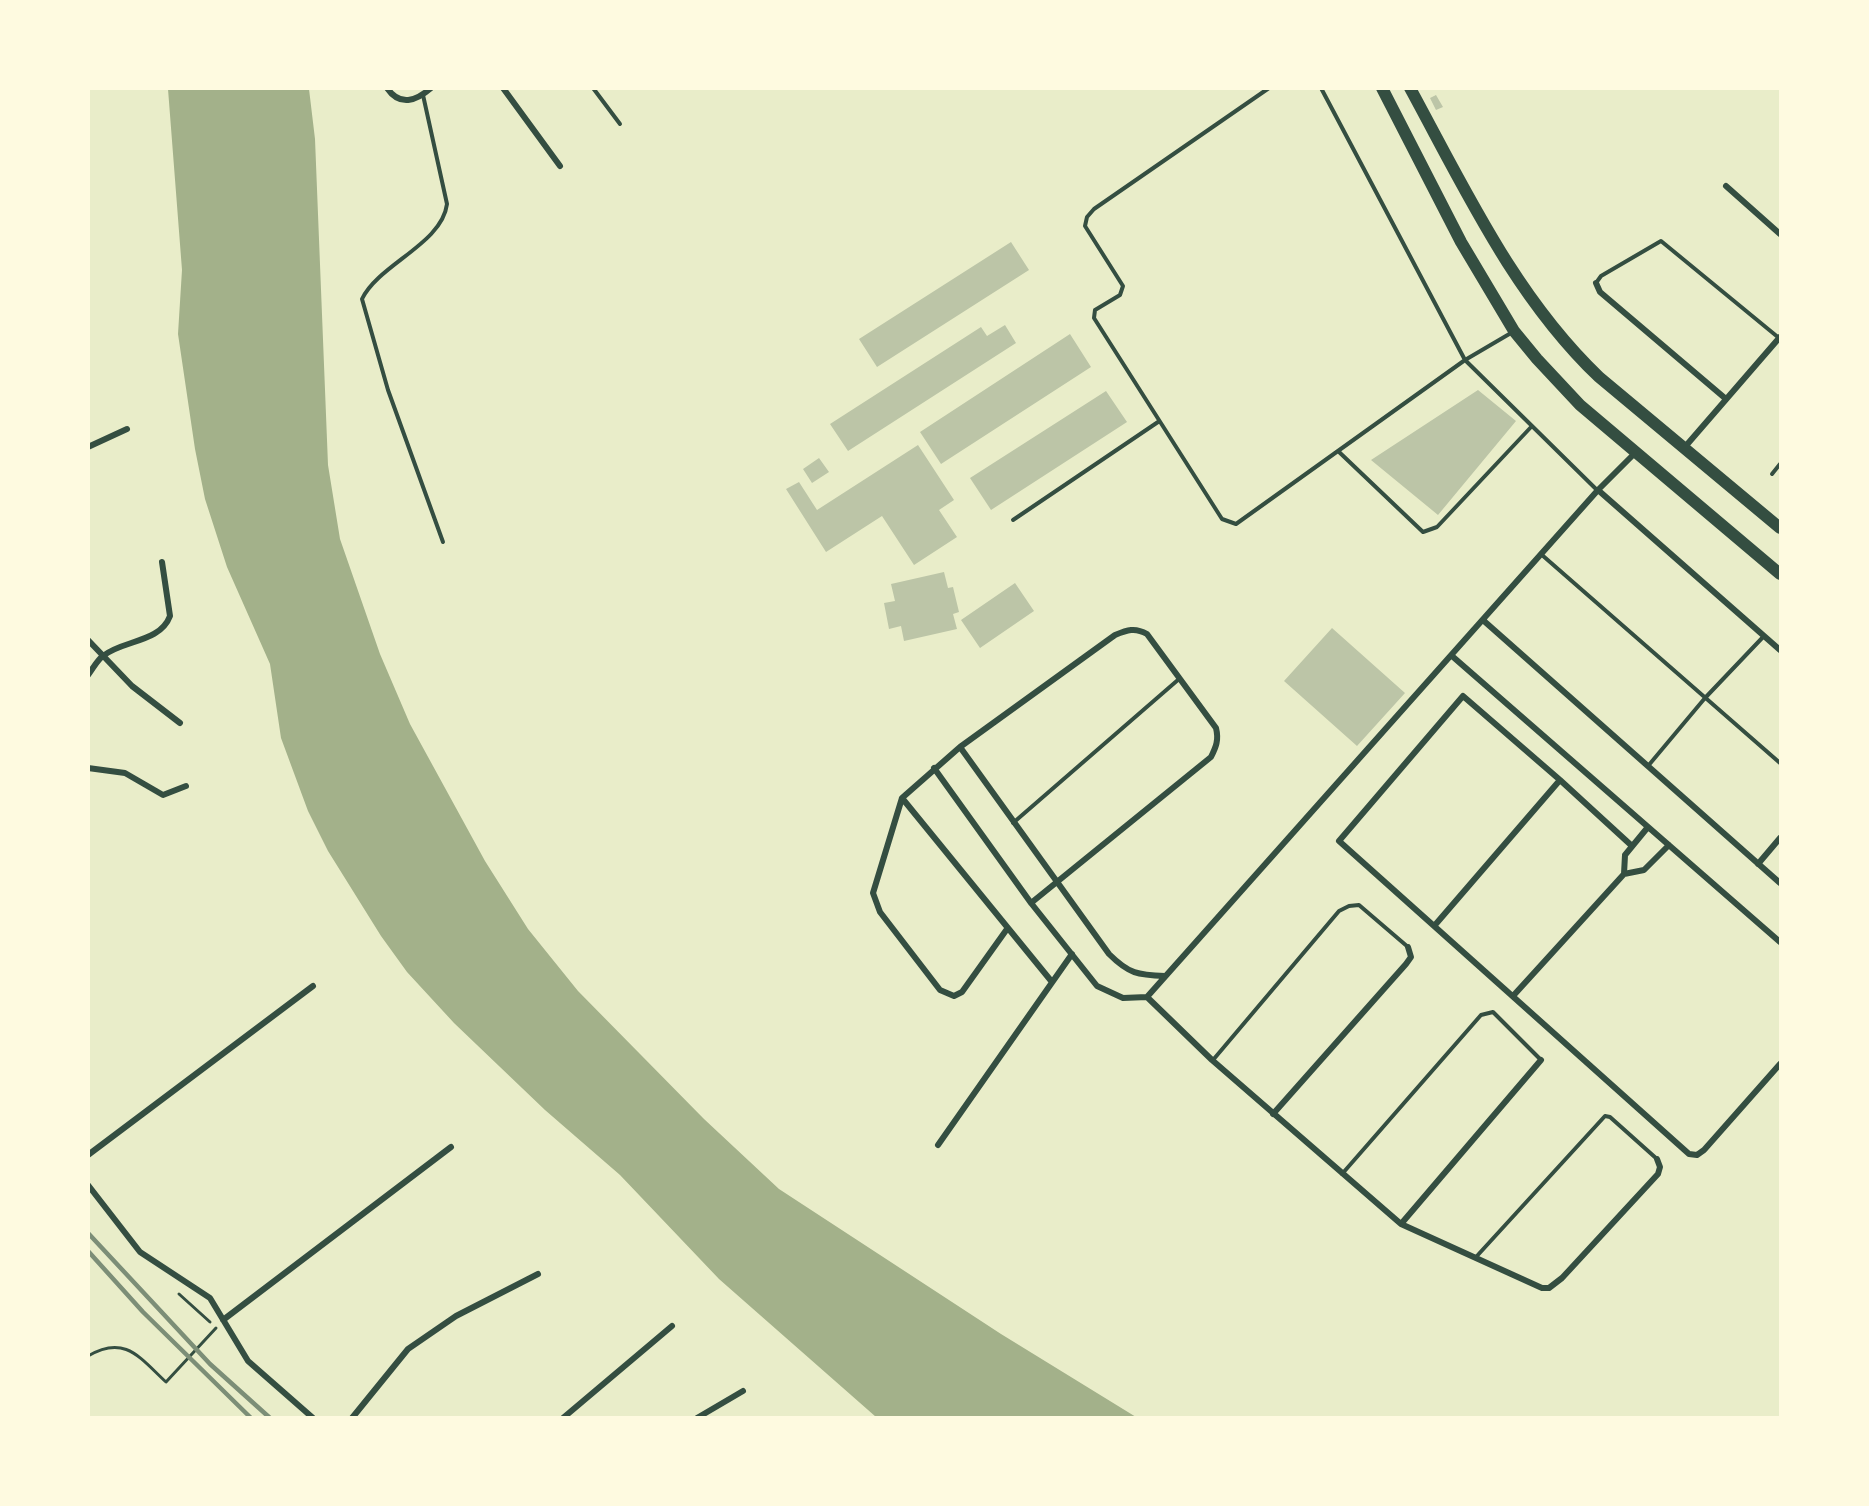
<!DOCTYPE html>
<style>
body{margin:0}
#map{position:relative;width:1869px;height:1506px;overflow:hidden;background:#e9edc9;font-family:Roboto,sans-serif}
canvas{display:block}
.frame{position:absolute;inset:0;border:90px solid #fefae0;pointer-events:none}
</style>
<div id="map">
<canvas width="1869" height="1506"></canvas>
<div class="frame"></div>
</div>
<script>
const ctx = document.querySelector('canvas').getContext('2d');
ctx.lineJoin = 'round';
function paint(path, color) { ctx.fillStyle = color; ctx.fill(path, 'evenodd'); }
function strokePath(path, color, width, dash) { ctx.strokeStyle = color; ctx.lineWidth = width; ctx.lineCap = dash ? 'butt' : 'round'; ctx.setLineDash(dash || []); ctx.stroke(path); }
paint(new Path2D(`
 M 168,89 L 309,89 L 315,139 L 328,465 L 340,539 L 380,654 L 410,724 L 485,861 L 528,929 L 578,991 L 704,1119 L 779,1189 L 1001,1334 L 1136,1417 L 876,1417 L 719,1279 L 620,1175 L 545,1110 L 454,1023 L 407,972 L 381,936 L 328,851 L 308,811 L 281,738 L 270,664 L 227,567 L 205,499 L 195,449 L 178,334 L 182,270 Z`), '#a3b18a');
paint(new Path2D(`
 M 1436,95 L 1443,107 L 1436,110 L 1430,98 Z
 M 1011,242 L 1029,270 L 877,367 L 859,339 Z
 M 1005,325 L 1016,343 L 848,451 L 830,424 L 981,327 L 987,336 Z
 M 1070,334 L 1091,367 L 941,464 L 920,432 Z
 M 1478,390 L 1516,421 L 1438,515 L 1371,460 Z
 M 1106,391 L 1127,422 L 991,510 L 970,478 Z
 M 918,445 L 954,500 L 939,510 L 957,537 L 914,565 L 882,516 L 826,552 L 786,489 L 799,482 L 817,510 Z
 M 819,458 L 829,472 L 812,483 L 803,469 Z
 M 944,572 L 948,588 L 953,587 L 959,612 L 953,614 L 957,629 L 904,641 L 901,626 L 889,629 L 884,603 L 895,601 L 891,584 Z
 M 1015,583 L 1034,611 L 980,648 L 961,620 Z
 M 1332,628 L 1405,693 L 1357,746 L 1284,681 Z`), '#bcc5a7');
strokePath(new Path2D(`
 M 179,1294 L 210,1322
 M 88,1356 C 125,1334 140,1358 166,1382 L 216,1328`), '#344e41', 3);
strokePath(new Path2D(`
 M 593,88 L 620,124
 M 1269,88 L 1094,209 L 1087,217 L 1085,226 L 1123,286 L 1120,295 L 1095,310 L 1094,318 L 1222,519 L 1236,524 L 1465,360 L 1511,333
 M 1321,88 L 1465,360 L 1597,490
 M 423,95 L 447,204 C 442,244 379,264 362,299 L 388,390 L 443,542
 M 1596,283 L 1601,276 L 1661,241 L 1779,338
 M 1338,451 L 1423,532 L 1437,527 L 1532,426
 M 1772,474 L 1780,464
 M 1013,520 L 1158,422
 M 1542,555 L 1780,763
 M 1648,766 L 1705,698 L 1764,636
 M 1013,823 L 1179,679
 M 1213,1060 L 1339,911 L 1349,906 L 1359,905 L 1408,947
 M 1342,1174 L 1481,1015 L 1493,1012 L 1541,1060
 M 1476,1257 L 1605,1116 L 1610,1117 L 1657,1159`), '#344e41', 4);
strokePath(new Path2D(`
 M 387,88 C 400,107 416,101 431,88
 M 503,88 L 560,166
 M 1726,186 L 1780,234
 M 1596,283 L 1600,292 L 1726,399
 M 88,447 L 127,429
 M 1684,448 L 1780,337
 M 1598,490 L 1780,650
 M 1484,621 L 1780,883
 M 88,640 L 132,686 L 180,723
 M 1452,656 L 1780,942
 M 88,675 C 93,669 97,660 103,656 C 122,640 160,643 170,616 L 162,562
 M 960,747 L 1109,954 C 1129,974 1138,975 1165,976
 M 88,768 L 125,773 L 163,795 L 186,786
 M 934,768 L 1031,903 L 1097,986 L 1123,998 L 1147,997
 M 1560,780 L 1463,696 L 1339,841 L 1689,1154 L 1697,1155 L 1704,1150 L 1780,1064
 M 902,798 L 1052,982
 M 1758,864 L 1780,838
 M 1624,874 L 1625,855 L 1648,827
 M 1435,925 L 1560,780 L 1632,846
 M 1007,929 L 962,992 L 954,996 L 940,990 L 880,912 L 873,893 L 902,798 L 960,747 L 1115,635 C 1127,630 1135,627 1147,634 L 1216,728 C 1219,740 1216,747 1211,757 L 1031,903
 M 1513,996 L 1624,874 L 1644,870 L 1669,845
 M 1147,997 L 1598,490 L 1636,452
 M 1147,997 L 1212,1060 L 1401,1224 L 1542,1288 L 1549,1288 L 1562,1278 L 1658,1174 L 1660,1167 L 1657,1159
 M 1273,1114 L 1406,964 L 1411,957 L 1408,947
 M 938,1145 L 1072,954
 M 88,1155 L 313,986
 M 88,1185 L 140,1252 L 210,1298 L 248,1361 L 313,1418
 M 1401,1224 L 1541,1060
 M 223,1320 L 451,1147
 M 352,1418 L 408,1349 L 456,1316 L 538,1274
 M 563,1418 L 672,1326
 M 697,1418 L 743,1391`), '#344e41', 6);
strokePath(new Path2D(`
 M 1382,88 L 1461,242 L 1514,331 L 1537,359 L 1580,405 L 1780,574
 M 1410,88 C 1465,189 1515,297 1599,377 L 1780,528`), '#344e41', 12);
strokePath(new Path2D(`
 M 88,1233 L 210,1364 L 270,1418
 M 88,1251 L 143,1312 L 251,1418`), '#7c8e77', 4.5);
</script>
